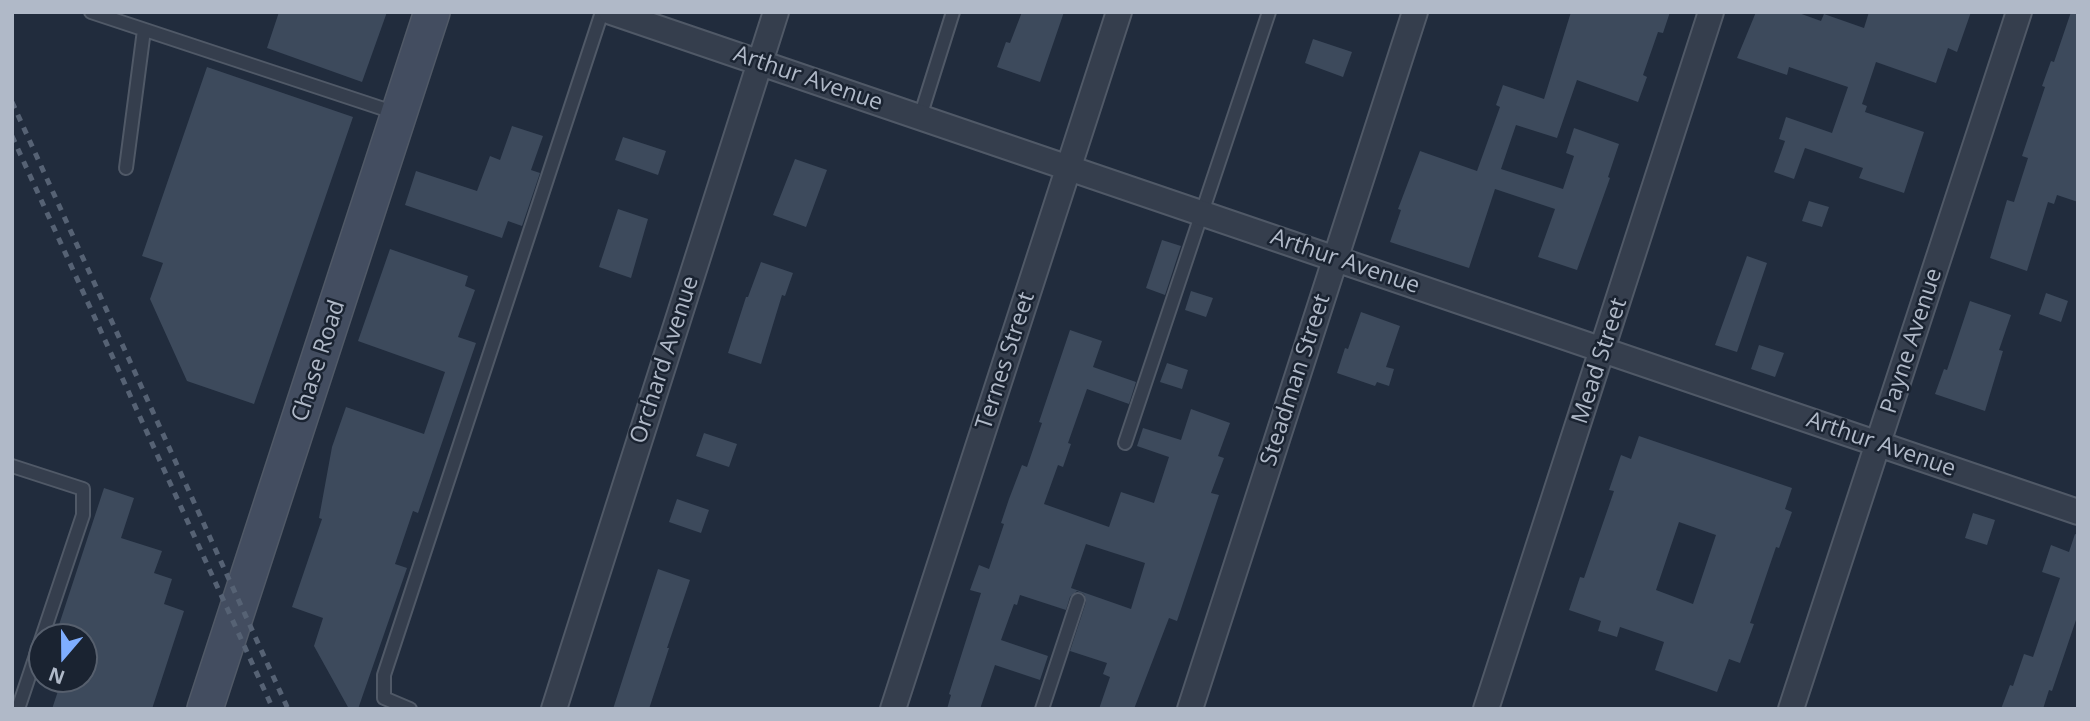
<!DOCTYPE html>
<style>
body{margin:0}
#map{position:relative;width:2090px;height:721px;overflow:hidden;background:#212c3d;font-family:"Open Sans",sans-serif}
canvas{display:block}
.frame{position:absolute;inset:0;border:14px solid #b0b9c8;pointer-events:none}
.north{position:absolute;left:28px;top:623px;width:70px;height:70px;box-sizing:border-box;background:#1a2331;border:2px solid #565f6d;border-radius:50%;rotate:200deg;font-size:19px;font-weight:700;line-height:28px;text-align:center;color:#b0b9c8}
.north::after{content:'';display:block;margin:auto;width:24px;height:32px;background:#7faeff;clip-path:polygon(50% 0,100% 100%,50% 72%,0 100%)}
</style>
<div id="map">
<canvas width="2090" height="721"></canvas>
<div class="frame"></div>
<div class="north">N</div>
</div>
<script>
const ctx = document.querySelector('canvas').getContext('2d');
ctx.lineJoin = 'round';
function paint(path, color) { ctx.fillStyle = color; ctx.fill(path, 'evenodd'); }
function strokePath(path, color, width, dash) { ctx.strokeStyle = color; ctx.lineWidth = width; ctx.lineCap = dash ? 'butt' : 'round'; ctx.setLineDash(dash || []); ctx.stroke(path); }
function drawText(font, color, halo, rows, align = 'center') {
  ctx.font = font + ' "Open Sans",sans-serif'; ctx.lineWidth = 5; ctx.setLineDash([]); ctx.textBaseline = 'middle'; ctx.strokeStyle = halo; ctx.fillStyle = color; for (const [text, x, y, turn = 0] of rows) {
    ctx.save(); ctx.translate(x, y); ctx.rotate((+turn || 0) * Math.PI / 180); ctx.textAlign = isNaN(turn) ? turn : align; if (halo) ctx.strokeText(text, 0, 0); ctx.fillText(text, 0, 0); ctx.restore();
  }
}
paint(new Path2D(`
 M 279,12 L 387,12 L 362,82 L 267,48 Z
 M 1022,12 L 1064,12 L 1040,82 L 997,67 L 1006,42 L 1010,43 Z
 M 1571,12 L 1670,12 L 1663,33 L 1658,32 L 1643,75 L 1647,77 L 1638,102 L 1577,80 L 1557,138 L 1516,125 L 1501,169 L 1563,189 L 1574,156 L 1566,153 L 1574,128 L 1619,144 L 1608,177 L 1610,178 L 1577,270 L 1538,257 L 1555,209 L 1495,189 L 1469,268 L 1390,242 L 1401,210 L 1398,209 L 1420,151 L 1477,171 L 1500,107 L 1496,105 L 1503,85 L 1544,99 Z
 M 1756,12 L 1796,12 L 1821,21 L 1824,14 L 1864,28 L 1869,12 L 1971,12 L 1957,52 L 1948,48 L 1936,83 L 1876,62 L 1862,104 L 1867,106 L 1865,112 L 1924,132 L 1904,193 L 1859,178 L 1863,168 L 1805,148 L 1794,179 L 1774,172 L 1785,141 L 1779,139 L 1786,117 L 1832,133 L 1848,87 L 1789,67 L 1787,75 L 1737,58 Z
 M 2071,12 L 2078,12 L 2078,202 L 2057,195 L 2054,204 L 2048,202 L 2027,271 L 1990,258 L 2007,200 L 2014,202 L 2028,158 L 2022,156 L 2045,87 L 2042,86 L 2051,61 L 2054,62 Z
 M 1313,39 L 1352,52 L 1343,77 L 1305,63 Z
 M 207,67 L 353,117 L 254,404 L 187,381 L 150,299 L 163,263 L 142,256 Z
 M 512,126 L 543,136 L 531,170 L 540,173 L 522,226 L 508,221 L 502,238 L 405,205 L 416,171 L 477,191 L 490,156 L 500,160 Z
 M 623,137 L 666,151 L 658,175 L 615,160 Z
 M 795,159 L 827,170 L 806,227 L 773,215 Z
 M 1809,201 L 1829,207 L 1822,227 L 1802,221 Z
 M 618,209 L 648,219 L 631,278 L 599,267 Z
 M 1162,240 L 1181,246 L 1165,295 L 1146,288 Z
 M 390,249 L 468,276 L 465,286 L 475,290 L 458,337 L 476,343 L 418,513 L 413,511 L 395,564 L 407,568 L 358,709 L 349,709 L 314,646 L 323,618 L 292,607 L 322,519 L 319,518 L 332,447 L 346,407 L 424,434 L 445,372 L 358,341 Z
 M 1747,256 L 1767,263 L 1737,352 L 1715,345 Z
 M 761,262 L 793,273 L 785,296 L 782,295 L 761,364 L 728,353 L 746,297 L 748,297 Z
 M 1191,291 L 1213,298 L 1206,317 L 1185,310 Z
 M 2046,293 L 2068,301 L 2061,322 L 2039,314 Z
 M 1970,301 L 2011,315 L 1999,350 L 2003,351 L 1985,411 L 1935,394 L 1944,369 L 1947,370 Z
 M 1361,312 L 1400,326 L 1386,367 L 1394,369 L 1389,386 L 1377,382 L 1375,386 L 1337,373 L 1345,348 L 1348,349 Z
 M 1070,330 L 1102,341 L 1093,367 L 1136,382 L 1129,404 L 1087,389 L 1068,443 L 1071,444 L 1063,467 L 1058,465 L 1044,504 L 1109,527 L 1121,492 L 1154,503 L 1169,457 L 1137,446 L 1143,428 L 1181,440 L 1191,409 L 1230,423 L 1218,456 L 1224,458 L 1211,493 L 1219,495 L 1177,621 L 1169,618 L 1134,709 L 1099,709 L 1110,677 L 1103,674 L 1107,663 L 1070,651 L 1086,602 L 1084,594 L 1077,591 L 1070,597 L 1066,610 L 1020,595 L 1017,605 L 1014,604 L 1001,640 L 1048,656 L 1040,680 L 995,665 L 980,709 L 947,709 L 951,695 L 949,694 L 981,593 L 970,590 L 979,565 L 989,569 L 1004,524 L 1001,523 L 1009,499 L 1022,465 L 1027,467 L 1042,423 L 1039,422 ZM 1086,544 L 1145,563 L 1131,609 L 1071,588 Z
 M 1759,345 L 1784,353 L 1775,377 L 1751,369 Z
 M 1167,363 L 1188,370 L 1182,389 L 1160,382 Z
 M 704,433 L 737,444 L 729,467 L 696,456 Z
 M 1639,436 L 1792,488 L 1785,509 L 1792,512 L 1779,548 L 1776,547 L 1750,623 L 1754,624 L 1740,663 L 1729,659 L 1717,692 L 1655,670 L 1664,642 L 1620,627 L 1617,637 L 1598,631 L 1601,621 L 1569,610 L 1580,577 L 1584,578 L 1614,491 L 1609,490 L 1621,455 L 1631,459 ZM 1679,522 L 1716,535 L 1693,604 L 1656,590 Z
 M 104,488 L 134,498 L 121,538 L 162,551 L 154,573 L 172,579 L 164,604 L 184,611 L 152,709 L 52,709 L 62,679 L 84,679 L 84,637 L 55,637 Z
 M 677,499 L 709,510 L 701,533 L 669,522 Z
 M 1973,513 L 1995,520 L 1987,545 L 1965,538 Z
 M 2075,534 L 2078,535 L 2078,614 L 2052,691 L 2049,690 L 2043,709 L 2001,709 L 2010,685 L 2013,686 L 2024,654 L 2033,657 L 2060,578 L 2042,572 L 2051,545 L 2069,552 Z
 M 658,569 L 690,580 L 667,648 L 669,648 L 649,709 L 613,709 Z`), '#3d4a5c');
const lane = new Path2D(`
 M 91,12 L 396,113
 M 920,117 L 953,12
 M 126,168 L 144,30
 M 1125,443 L 1269,12
 M 12,466 L 83,489 L 83,515 L 18,709
 M 410,709 L 384,698 L 384,675 L 602,12
 M 1042,709 L 1078,600`);
const street = new Path2D(`
 M 611,12 L 2078,512
 M 554,709 L 776,12
 M 893,709 L 1119,12
 M 1190,709 L 1415,12
 M 1486,709 L 1711,12
 M 1791,709 L 2019,12`);
const secondary = new Path2D(`
 M 205,709 L 432,12`);
strokePath(lane, '#505967', 16);
strokePath(street, '#505967', 28);
strokePath(secondary, '#505967', 38);
strokePath(lane, '#353e4d', 12);
strokePath(street, '#353e4d', 24);
strokePath(secondary, '#434d60', 35);
strokePath(new Path2D(`
 M 12,102 L 288,709
 M 12,136 L 273,709`), '#566274', 5, [7, 7]);
drawText('23px', '#b0b9c8', '#1a2331', [
 ["Arthur Avenue",808,79,19],
 ["Arthur Avenue",1345,262,19],
 ["Payne Avenue",1912,341,-72],
 ["Orchard Avenue",665,360,-72],
 ["Chase Road",319,361,-72],
 ["Ternes Street",1006,361,-72],
 ["Mead Street",1600,361,-72],
 ["Steadman Street",1296,380,-72],
 ["Arthur Avenue",1881,445,19]
]);
</script>
